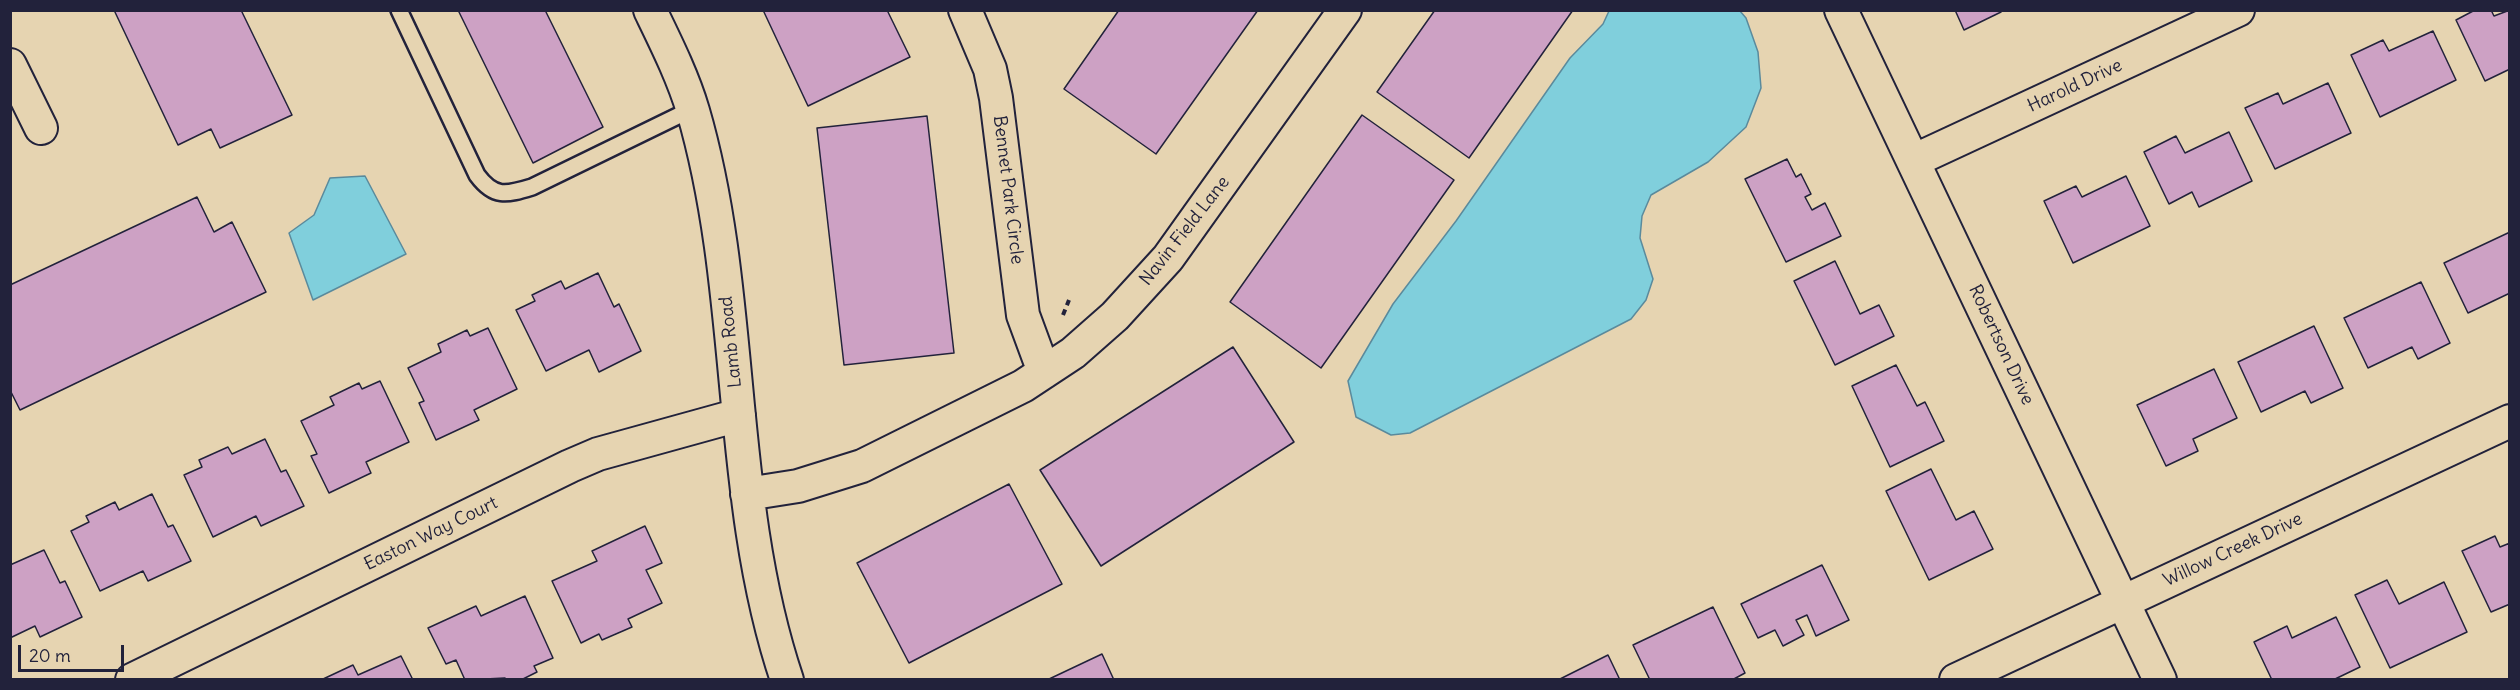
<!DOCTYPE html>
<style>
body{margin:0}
#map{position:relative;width:2520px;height:690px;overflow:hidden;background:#e6d4b1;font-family:Delius,sans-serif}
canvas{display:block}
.frame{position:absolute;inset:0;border:12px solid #22223b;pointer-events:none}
.scale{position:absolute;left:18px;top:645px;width:106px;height:27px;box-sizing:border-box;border:3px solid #22223b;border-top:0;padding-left:8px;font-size:18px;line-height:21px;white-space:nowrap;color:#22223b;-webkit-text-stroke:4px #e6d4b1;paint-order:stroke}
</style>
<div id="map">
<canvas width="2520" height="690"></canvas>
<div class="frame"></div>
<div class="scale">20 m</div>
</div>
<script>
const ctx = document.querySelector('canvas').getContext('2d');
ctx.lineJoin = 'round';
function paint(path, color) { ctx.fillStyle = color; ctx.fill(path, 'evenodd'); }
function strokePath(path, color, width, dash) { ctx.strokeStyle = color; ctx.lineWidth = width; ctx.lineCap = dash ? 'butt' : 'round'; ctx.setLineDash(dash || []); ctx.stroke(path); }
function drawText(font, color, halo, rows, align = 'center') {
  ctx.font = font + ' Delius,sans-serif'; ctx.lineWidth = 6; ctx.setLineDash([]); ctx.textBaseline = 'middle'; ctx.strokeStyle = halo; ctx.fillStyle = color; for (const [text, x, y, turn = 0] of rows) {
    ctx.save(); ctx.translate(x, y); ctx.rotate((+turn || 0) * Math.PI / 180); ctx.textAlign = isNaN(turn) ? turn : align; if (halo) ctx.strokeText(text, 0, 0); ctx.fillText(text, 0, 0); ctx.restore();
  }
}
const water = new Path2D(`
 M 1609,11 L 1740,11 L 1746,18 L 1758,52 L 1761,88 L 1746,127 L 1708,162 L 1651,195 L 1642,216 L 1640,238 L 1653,279 L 1646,300 L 1631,319 L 1410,433 L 1391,435 L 1356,417 L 1348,381 L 1393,304 L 1456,221 L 1570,58 L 1603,24 Z
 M 365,176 L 406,254 L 313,300 L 289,233 L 314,215 L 330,178 Z`);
paint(water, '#80cfdc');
strokePath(water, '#5a8a9c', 1.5);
const building = new Path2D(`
 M 114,10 L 241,10 L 292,115 L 220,148 L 211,129 L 178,145 Z
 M 458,10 L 545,10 L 603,127 L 533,163 Z
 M 763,10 L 887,10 L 910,57 L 808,106 Z
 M 1119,10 L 1258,10 L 1156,154 L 1064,89 Z
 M 1435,10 L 1573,10 L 1469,158 L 1377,92 Z
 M 1955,10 L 2001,10 L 2001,12 L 1964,30 Z
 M 2475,10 L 2491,10 L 2494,16 L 2510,10 L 2510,69 L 2485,81 L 2456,20 Z
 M 2433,31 L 2456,80 L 2380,117 L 2351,55 L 2383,40 L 2389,51 Z
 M 2328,83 L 2351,133 L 2275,169 L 2245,108 L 2278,93 L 2283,104 Z
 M 1362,115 L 1454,180 L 1321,368 L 1230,302 Z
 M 927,116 L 954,353 L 844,365 L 817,128 Z
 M 2229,132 L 2252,181 L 2199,207 L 2192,192 L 2169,204 L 2144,152 L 2176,136 L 2185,153 Z
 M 1787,159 L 1796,177 L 1801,174 L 1811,194 L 1805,197 L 1812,210 L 1825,203 L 1841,236 L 1786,262 L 1745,179 Z
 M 2126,176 L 2150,226 L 2073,263 L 2044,201 L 2076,186 L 2082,197 Z
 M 197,197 L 214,232 L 232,222 L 266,292 L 20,410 L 10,390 L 10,285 Z
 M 2510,232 L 2510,293 L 2468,313 L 2444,263 Z
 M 1835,261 L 1860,314 L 1879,305 L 1894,336 L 1835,365 L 1794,281 Z
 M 598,273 L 614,307 L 619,304 L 641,351 L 599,372 L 589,350 L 546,371 L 516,310 L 535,301 L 532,295 L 561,281 L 565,289 Z
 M 2421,282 L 2450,343 L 2418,359 L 2412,347 L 2368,368 L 2344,318 Z
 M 2314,326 L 2343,388 L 2311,403 L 2305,391 L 2261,412 L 2238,362 Z
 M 488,328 L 517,389 L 474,410 L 479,420 L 436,440 L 419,403 L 424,401 L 408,368 L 441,352 L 438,344 L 467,330 L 470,336 Z
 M 1233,347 L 1294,442 L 1101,566 L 1040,470 Z
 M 1896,365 L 1917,406 L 1925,402 L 1944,441 L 1890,467 L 1852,386 Z
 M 2214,369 L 2237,418 L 2193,439 L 2198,451 L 2166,466 L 2137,405 Z
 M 380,381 L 409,442 L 366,462 L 371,473 L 329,493 L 311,456 L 317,454 L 301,421 L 334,405 L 330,397 L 359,383 L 362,389 Z
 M 265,439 L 281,472 L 286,470 L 304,506 L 261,526 L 256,516 L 213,537 L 184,475 L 202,467 L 199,460 L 228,447 L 232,454 Z
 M 1931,469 L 1956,520 L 1974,511 L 1993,549 L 1929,580 L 1886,491 Z
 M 1009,484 L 1062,584 L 909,663 L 857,563 Z
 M 152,494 L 168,527 L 173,525 L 191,561 L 148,581 L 143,571 L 100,591 L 71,531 L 89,522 L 86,516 L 115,502 L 119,510 Z
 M 645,526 L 662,563 L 646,570 L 662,603 L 628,619 L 632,627 L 602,640 L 599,634 L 581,643 L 552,581 L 597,561 L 592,551 Z
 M 2495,536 L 2500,547 L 2510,543 L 2510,604 L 2491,612 L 2462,551 Z
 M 44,550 L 60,583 L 65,581 L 82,617 L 40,637 L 35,626 L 10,638 L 10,565 Z
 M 1822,565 L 1849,620 L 1816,636 L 1807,615 L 1796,620 L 1804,635 L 1783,646 L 1775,630 L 1758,638 L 1741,604 Z
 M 2387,580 L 2399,604 L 2444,582 L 2467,632 L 2390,668 L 2355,595 Z
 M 525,596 L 553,658 L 534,666 L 537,672 L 521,680 L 505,680 L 505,678 L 465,680 L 456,660 L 446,664 L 428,628 L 476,606 L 481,616 Z
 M 1713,607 L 1745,673 L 1732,680 L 1650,680 L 1633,645 Z
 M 2336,617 L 2360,667 L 2333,680 L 2272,680 L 2254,642 L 2287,626 L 2292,638 Z
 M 1102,654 L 1114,680 L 1047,680 Z
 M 1608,655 L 1620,680 L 1558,680 Z
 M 401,656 L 413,680 L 321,680 L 353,665 L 358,675 Z`);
paint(building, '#cda1c4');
strokePath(building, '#22223b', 1.5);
const lane = new Path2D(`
 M 399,10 L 477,175 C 494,198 506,195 532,187 L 692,109`);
const street = new Path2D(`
 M 650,10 C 666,43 683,77 693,111 C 747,296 725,496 787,680
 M 965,10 L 990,69 L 996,98 L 1023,315 L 1044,372
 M 1841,10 L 2160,680
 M 10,65 L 41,128
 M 1913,161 L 2238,10
 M 747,494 L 798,486 L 862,466 L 1023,386 L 1073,353 L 1115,316 L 1168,258 L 1345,10
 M 132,680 L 570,466 L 598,454 L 739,415
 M 1956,680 L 2510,421`);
strokePath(lane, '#22223b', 20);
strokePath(street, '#22223b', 36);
strokePath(new Path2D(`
 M 1063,315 L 1069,300`), '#22223b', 4, [6, 4.5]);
strokePath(lane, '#e6d4b1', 15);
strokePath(street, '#e6d4b1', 32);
drawText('18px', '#22223b', '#e6d4b1', [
 ["Harold Drive",2075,86,-25],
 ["Bennet Park Circle",1008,190,83],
 ["Navin Field Lane",1185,231,-52],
 ["Lamb Road",731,342,-96],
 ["Robertson Drive",2001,345,65],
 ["Easton Way Court",431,534,-26],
 ["Willow Creek Drive",2233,550,-25]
]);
</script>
